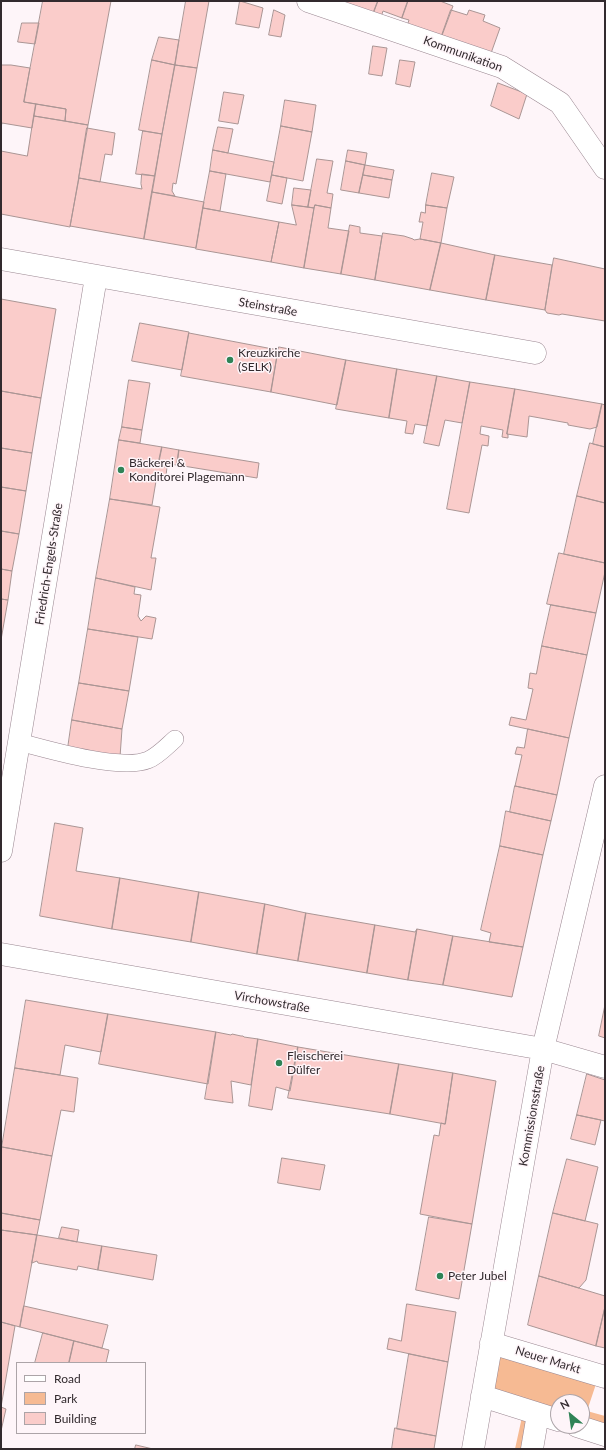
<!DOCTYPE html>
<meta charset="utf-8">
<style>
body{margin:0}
#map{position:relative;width:606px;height:1450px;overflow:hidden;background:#fef5f9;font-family:Lato,sans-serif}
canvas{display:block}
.frame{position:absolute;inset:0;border:2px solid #322a2e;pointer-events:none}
.legend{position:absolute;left:16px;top:1362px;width:130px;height:72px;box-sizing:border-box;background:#fef5f9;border:1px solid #aca4a8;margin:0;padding:5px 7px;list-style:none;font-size:12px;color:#322a2e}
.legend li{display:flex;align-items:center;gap:8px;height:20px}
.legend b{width:20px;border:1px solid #aca4a8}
.north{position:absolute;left:550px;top:1394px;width:40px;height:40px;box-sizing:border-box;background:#fef5f9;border:1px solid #aca4a8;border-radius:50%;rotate:331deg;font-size:11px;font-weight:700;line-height:16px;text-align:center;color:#322a2e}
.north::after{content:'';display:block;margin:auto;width:14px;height:18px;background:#2f8356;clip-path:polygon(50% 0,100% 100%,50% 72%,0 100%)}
</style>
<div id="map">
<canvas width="606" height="1450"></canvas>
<div class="frame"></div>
<ul class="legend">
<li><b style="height:5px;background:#fff"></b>Road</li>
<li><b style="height:11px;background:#f6ba93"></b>Park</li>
<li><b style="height:11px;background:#faccca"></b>Building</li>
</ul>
<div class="north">N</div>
</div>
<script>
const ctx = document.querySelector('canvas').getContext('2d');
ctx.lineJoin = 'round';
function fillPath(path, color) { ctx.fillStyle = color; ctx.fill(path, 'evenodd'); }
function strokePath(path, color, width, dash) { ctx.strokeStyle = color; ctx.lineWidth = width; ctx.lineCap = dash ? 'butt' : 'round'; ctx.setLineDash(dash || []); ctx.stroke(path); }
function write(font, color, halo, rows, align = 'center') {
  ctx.font = font + ' Lato,sans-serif'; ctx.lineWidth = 3; ctx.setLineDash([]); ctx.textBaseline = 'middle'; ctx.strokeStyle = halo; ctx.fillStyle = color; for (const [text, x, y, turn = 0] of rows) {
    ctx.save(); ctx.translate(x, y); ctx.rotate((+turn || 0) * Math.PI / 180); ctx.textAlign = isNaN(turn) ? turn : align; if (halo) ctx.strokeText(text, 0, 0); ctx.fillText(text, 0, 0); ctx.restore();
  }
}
fillPath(new Path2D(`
 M500 1353 597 1381 587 1411 605 1416V1435L582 1426V1402H558V1420L538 1414 532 1449H515L522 1417 489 1410Z`), '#f6ba93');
const building = new Path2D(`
 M43 1H111L88 125 65 121 66 109 24 102Z
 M186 1H209L197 68 175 65Z
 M240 1 263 8 259 28 236 24Z
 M338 1H378L373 14Z
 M378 1H408L402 18 383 11 381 17 373 14Z
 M408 1H440L453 6 441 38 407 26 409 20 402 18Z
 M274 10 285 15 281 37 269 35Z
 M451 10 467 15 469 10 485 15 483 21 500 28 490 56 441 38Z
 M22 23H39L35 44 18 42Z
 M159 37 179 40 175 65 152 60Z
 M373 46 387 48 382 76 369 74Z
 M152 60 175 65 162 134 139 130Z
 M400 60 415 62 410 87 396 84Z
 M1 65H11L30 68 24 102 36 104 32 128 2 123 1 127Z
 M175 65 197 68 176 184 173 183 172 191 175 196 152 192Z
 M498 83 527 94 519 119 491 106Z
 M224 92 244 95 238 124 219 121Z
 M285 100 316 105 312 132 281 126Z
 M36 104 66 109 65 121 34 116Z
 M34 116 88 125 70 227 1 214V151L27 156Z
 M281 126 312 132 303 181 272 175Z
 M218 127 233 129 228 153 213 150Z
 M87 128 115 133 112 155 105 154 100 182 79 178Z
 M143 131 162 134 155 176 136 174Z
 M213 150 274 162 270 182 210 171Z
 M348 150 367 153 365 165 346 161Z
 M317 159 333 161 327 193 333 194 331 208 315 205 314 208 308 207Z
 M346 161 365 165 359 193 341 190Z
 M365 165 394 170 392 180 363 175Z
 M210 171 226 174 220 211 203 208Z
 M432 173 454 177 447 208 426 205Z
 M142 174 155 176 144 239 70 226 79 178 142 189 141 184Z
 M272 175 287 178 282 204 267 201Z
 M363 175 392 180 389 198 359 193Z
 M294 188 311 190 308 207 292 205Z
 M152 192 204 202 196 248 144 239Z
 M292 205 314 208 304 268 271 262 279 222 296 225Z
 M315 205 331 208 328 228 349 231 341 274 304 268Z
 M426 205 447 208 441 243 420 239 423 222H419L421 212 425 213Z
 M203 208 279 222 271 262 196 249Z
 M350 225 360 227V233L382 236 375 280 341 274Z
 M383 233 404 236 413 239 414 240 420 239 441 243 430 290 375 280Z
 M441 243 495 255 486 300 430 290Z
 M495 255 552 265 545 310 486 300Z
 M554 258 605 269V321L562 314 559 315 547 313 545 310Z
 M1 299 56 309 41 398 1 391Z
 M140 323 189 332 182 370 132 361Z
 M189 333 278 350 271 392 181 376Z
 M279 347 346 360 337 405 271 392Z
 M346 360 397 369 389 418 336 409Z
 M397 369 437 376 427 426 415 424 413 434 405 433 407 421 389 418Z
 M437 376 470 382 462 423 445 420 439 446 424 443Z
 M129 380 150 383 142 430 122 427Z
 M470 382 515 389 507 434H508V438L502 437 503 430 481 426 480 434 489 436 488 446 482 445 469 513 447 509Z
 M515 389 602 404 597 427 590 429 568 425V423L529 416 527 437 507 434Z
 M1 391 41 398 32 453 1 448Z
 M602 404 605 405V447L593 444Z
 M122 427 142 430 140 443 119 440Z
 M119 440 162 447 158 466 167 467 166 476 157 475 152 505 110 499Z
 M590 443 605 447V503L577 496Z
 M162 447 179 450 177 465 165 464 159 461Z
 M1 448 32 453 26 491 1 487Z
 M179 450 259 463 257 478 177 465Z
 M1 487 26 491 19 534 1 531Z
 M577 496 605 503V563L564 554Z
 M110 499 160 507 151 558H156L151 590 96 578Z
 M1 531 19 534 12 571 1 569Z
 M559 553 605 563V572L596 613 547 604Z
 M1 569 12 571 8 600 1 599Z
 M96 578 135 587 134 594 141 595 138 616 141 621 146 616 156 618 152 639 88 629Z
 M1 599 8 600 1 640Z
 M551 605 596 613 587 655 542 646Z
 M88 629 138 637 129 691 79 683Z
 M542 646 587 655 569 738 509 725 511 717 526 720 533 689 528 688 530 673 536 674Z
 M79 683 129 691 122 729 72 720Z
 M72 720 122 729 120 757 68 748Z
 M528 729 569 738 557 795 515 786 522 755 515 754 517 747 524 748Z
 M515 786 557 795 551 821 510 812Z
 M506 811 551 821 543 855 500 846Z
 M55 823 83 828 76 871 120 878 112 929 40 916Z
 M500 846 543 855 523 947 489 942 491 933 481 930Z
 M120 878 199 892 191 942 112 929Z
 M199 892 265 904 257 954 191 942Z
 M265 904 306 913 298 961 257 954Z
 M306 913 375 925 367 973 298 961Z
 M375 925 415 932 417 929 408 980 367 973Z
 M417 929 453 936 443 985 408 980Z
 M453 936 523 947 512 997 443 985Z
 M26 1000 108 1014 101 1052 65 1045 60 1075 15 1068Z
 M605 1005V1038L599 1036Z
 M108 1014 216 1032 208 1084 99 1064Z
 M216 1032 231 1035 232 1034 241 1036H243L244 1037 258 1039 251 1085 231 1081 233 1103 205 1099Z
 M258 1039 298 1047 290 1091 276 1087 272 1110 249 1106Z
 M298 1047 399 1064 390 1114 288 1098Z
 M399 1064 453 1073 445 1124 390 1114Z
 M15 1068 78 1078 74 1112 61 1110 52 1156 2 1147Z
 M453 1073 496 1081 472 1224 420 1214 434 1135 439 1136 441 1123 445 1124Z
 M587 1074 605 1080V1121L577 1115Z
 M577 1115 601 1120 595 1145 571 1139Z
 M2 1147 52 1156 40 1220 1 1213Z
 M282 1158 325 1165 320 1190 278 1183Z
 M567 1159 598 1167 585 1221 553 1213Z
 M1 1213 40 1220 37 1235 1 1230Z
 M553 1213 598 1224 586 1280 579 1288 539 1276Z
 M429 1217 472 1224 459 1299 416 1290Z
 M62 1227 79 1230 77 1242 59 1238Z
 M1 1230 37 1235 20 1327 1 1322Z
 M37 1235 102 1246 98 1270 78 1266 77 1270 38 1263 37 1261 32 1263Z
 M102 1246 157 1255 153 1280 98 1270Z
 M539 1276 605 1296V1307L596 1346 528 1325Z
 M407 1304 456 1312 448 1362 387 1349 389 1338 401 1341Z
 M24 1306 108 1325 102 1348 20 1327Z
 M605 1307V1348L596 1346Z
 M1 1322 15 1326 1 1407Z
 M43 1333 74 1341 69 1363H35Z
 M74 1341 109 1350 106 1363H69Z
 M409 1354 448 1362 436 1436 397 1429Z
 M1 1407 6 1409 1 1431Z
 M395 1428 436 1436 434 1449H392Z
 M136 1445 153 1449H135Z`);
fillPath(building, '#faccca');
strokePath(building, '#aa9594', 1);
const lane = new Path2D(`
 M19 742C49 750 121 771 148 760 158 756 167 746 175 739`);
const street = new Path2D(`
 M308 1 502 67 560 103 605 168
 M1 851 96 277
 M1 954 543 1049 605 1067
 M491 1343 605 1377
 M482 1396 558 1420
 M577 1426 605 1435
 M473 1449 543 1049 605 786
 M532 1449 538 1414`);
const secondary = new Path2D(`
 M1 259 535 353`);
strokePath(lane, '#9a8791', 18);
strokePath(street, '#9a8791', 23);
strokePath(secondary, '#9a8791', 23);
strokePath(lane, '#fff', 17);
strokePath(street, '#fff', 22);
strokePath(secondary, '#fff', 22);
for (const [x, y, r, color] of [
 [230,360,4,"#2f8356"],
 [121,470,4,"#2f8356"],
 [279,1063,4,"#2f8356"],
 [440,1276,4,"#2f8356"]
]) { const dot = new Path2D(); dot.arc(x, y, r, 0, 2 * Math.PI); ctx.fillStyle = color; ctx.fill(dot); strokePath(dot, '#fef5f9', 1.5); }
write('12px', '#322a2e', '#fef5f9', [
 ["Kommunikation",463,54,20],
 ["Steinstraße",268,307,10],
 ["Friedrich-Engels-Straße",49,564,-81],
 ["Virchowstraße",272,1002,10],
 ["Kommissionsstraße",532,1116,-80],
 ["Neuer Markt",548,1360,17]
]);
write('12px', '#322a2e', '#fef5f9', [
 ["Kreuzkirche",238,353],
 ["(SELK)",238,367],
 ["Bäckerei &",129,463],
 ["Konditorei Plagemann",129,477],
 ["Fleischerei",287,1056],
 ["Dülfer",287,1070],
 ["Peter Jubel",448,1276]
], 'left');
</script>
